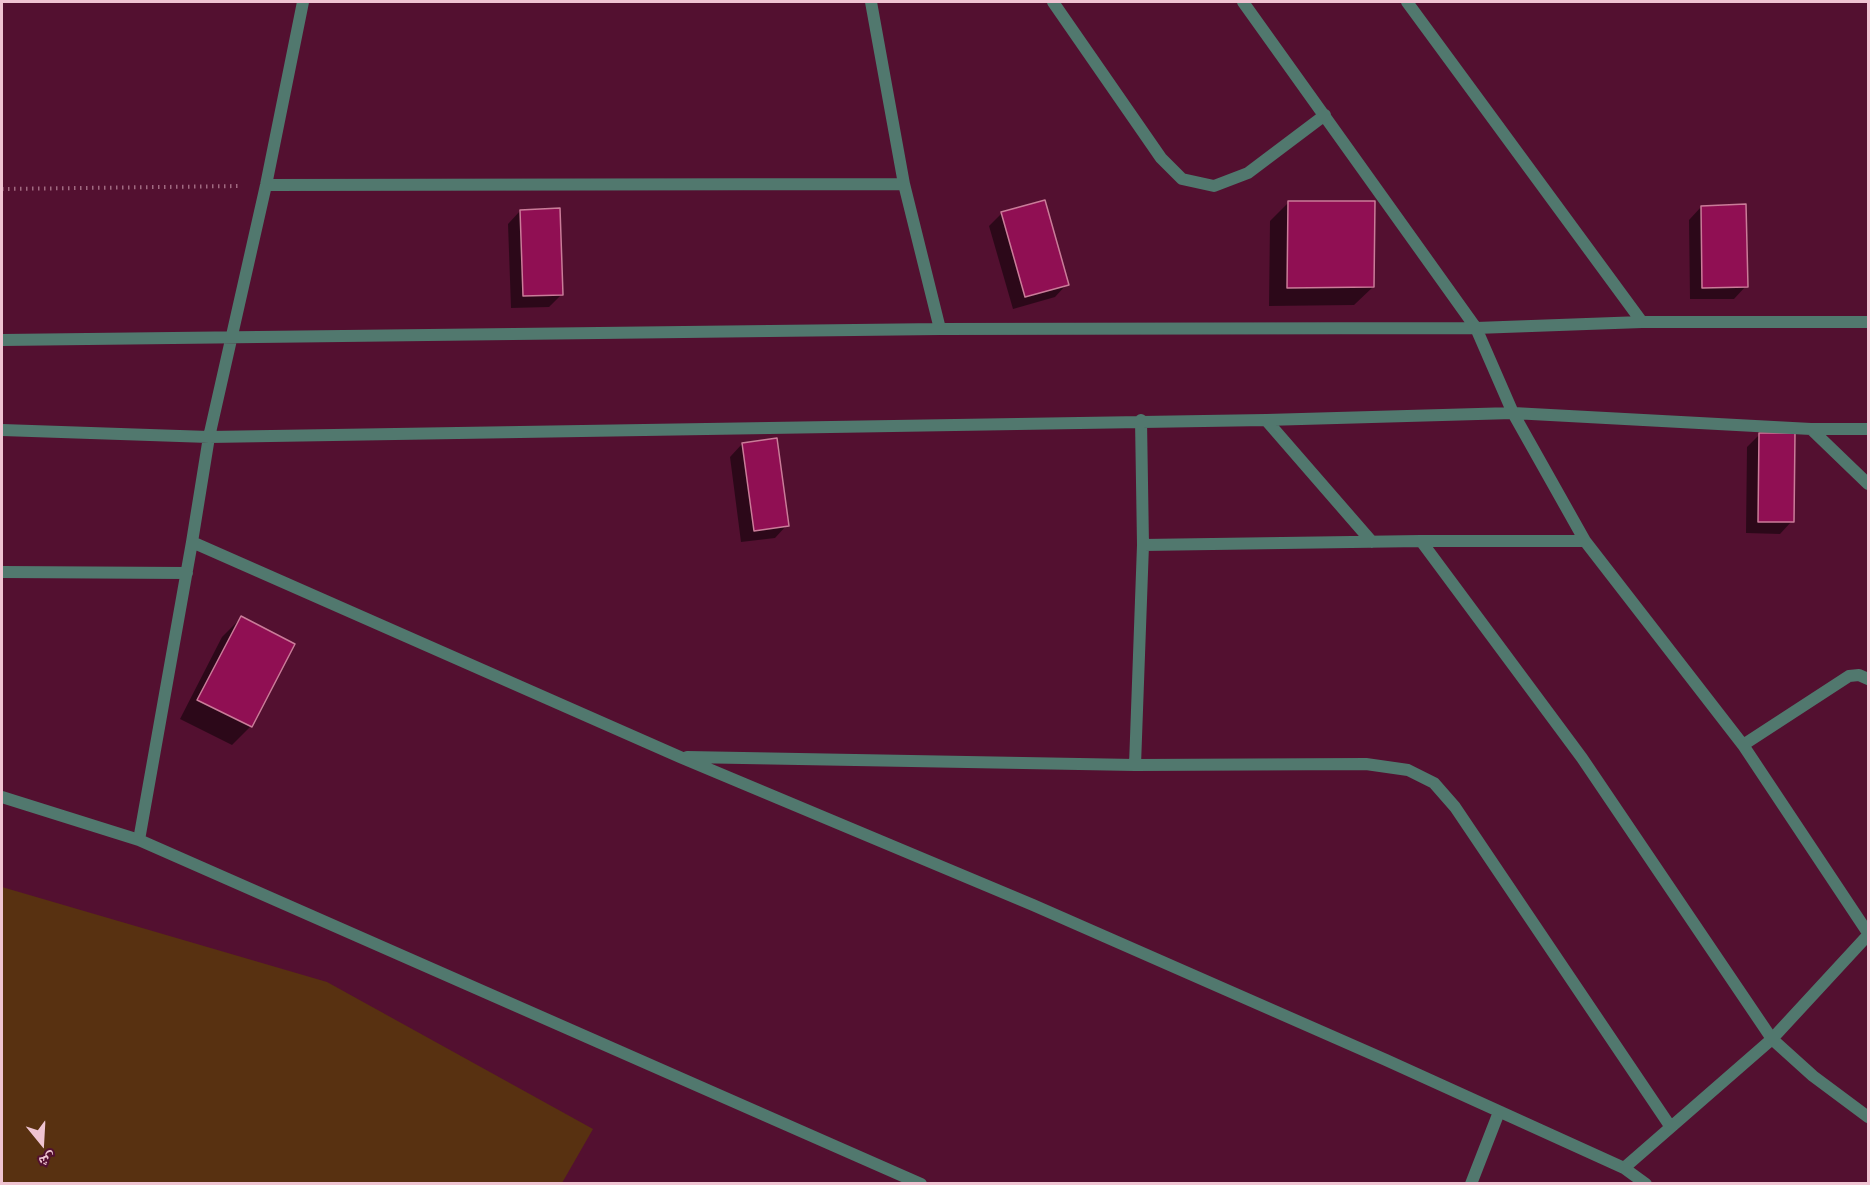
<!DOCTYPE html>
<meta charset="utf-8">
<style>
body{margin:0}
#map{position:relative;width:1870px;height:1185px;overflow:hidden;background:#531030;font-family:Raleway,"Noto Naskh Arabic",sans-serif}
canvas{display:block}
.frame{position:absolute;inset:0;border:3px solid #efc4d2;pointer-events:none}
.north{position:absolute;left:12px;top:1113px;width:60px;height:60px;-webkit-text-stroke:4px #531030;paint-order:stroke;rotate:162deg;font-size:16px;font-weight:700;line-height:24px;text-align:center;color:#efc4d2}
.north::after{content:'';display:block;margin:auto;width:21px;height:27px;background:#efc4d2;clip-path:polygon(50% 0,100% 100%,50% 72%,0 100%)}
</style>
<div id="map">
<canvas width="1870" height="1185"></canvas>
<div class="frame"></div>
<div class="north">ش</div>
</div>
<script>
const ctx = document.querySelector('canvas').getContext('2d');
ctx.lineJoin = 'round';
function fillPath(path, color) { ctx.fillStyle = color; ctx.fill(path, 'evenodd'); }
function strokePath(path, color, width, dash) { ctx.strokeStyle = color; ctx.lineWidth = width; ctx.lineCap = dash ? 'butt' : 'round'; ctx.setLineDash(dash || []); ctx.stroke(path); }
fillPath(new Path2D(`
 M2 887 327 982 593 1129 562 1183H2Z`), '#583111');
fillPath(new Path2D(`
 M1288 203 1373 287 1354 305 1269 306 1270 221Z
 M1701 207 1746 286 1734 299H1690L1689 220Z
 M520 211 562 294 549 307 511 308 508 224Z
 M1002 213 1067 284 1055 297 1013 309 989 226Z
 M1760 434 1792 521 1780 534 1746 533 1747 447Z
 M742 444 787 525 775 538 741 542 730 457Z
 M241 618 293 645 250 727 232 745 180 719 222 637Z`), '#0007');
const building = new Path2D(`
 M1045 200 1069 285 1025 297 1001 212Z
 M1288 201H1375L1374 287 1287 288Z
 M1746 204 1748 287 1702 288 1701 206Z
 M560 208 563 295 523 296 520 210Z
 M1759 433H1795L1794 522H1758Z
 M777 438 789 526 754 531 742 443Z
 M241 616 295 644 252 727 197 700Z`);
fillPath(building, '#900f53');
strokePath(building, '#ca7c99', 1.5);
strokePath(new Path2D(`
 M2 189 241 186`), '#a06980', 4, [1.5, 4.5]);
strokePath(new Path2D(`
 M1053 2 1161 158 1182 179 1214 186 1248 173 1325 115
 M1243 2 1476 328 1513 413 1585 541 1743 745 1868 933
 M1407 2 1642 322
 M904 184 940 329
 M266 185 904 184 871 2
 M2 340 940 329 1476 328 1642 322H1868
 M1266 420 1372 542
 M1811 429 1868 484
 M2 430 209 437 1266 420 1513 413 1811 429H1868
 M1421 541 1582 758 1772 1039 1813 1076 1868 1117
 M192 542 680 757 1033 905 1386 1060 1624 1168 1772 1039 1868 935
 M1143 545 1421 541H1585
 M2 572 187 573
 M1743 745 1849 676 1859 675 1868 679
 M687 757 1135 765 1366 764 1408 770 1434 783 1455 807 1670 1126
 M1135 765 1143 545 1141 420
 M2 797 139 840 921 1184
 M139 840 192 542 209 437 266 185 303 2
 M1624 1168 1646 1184
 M1471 1184 1499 1112`), '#51786e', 12);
</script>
